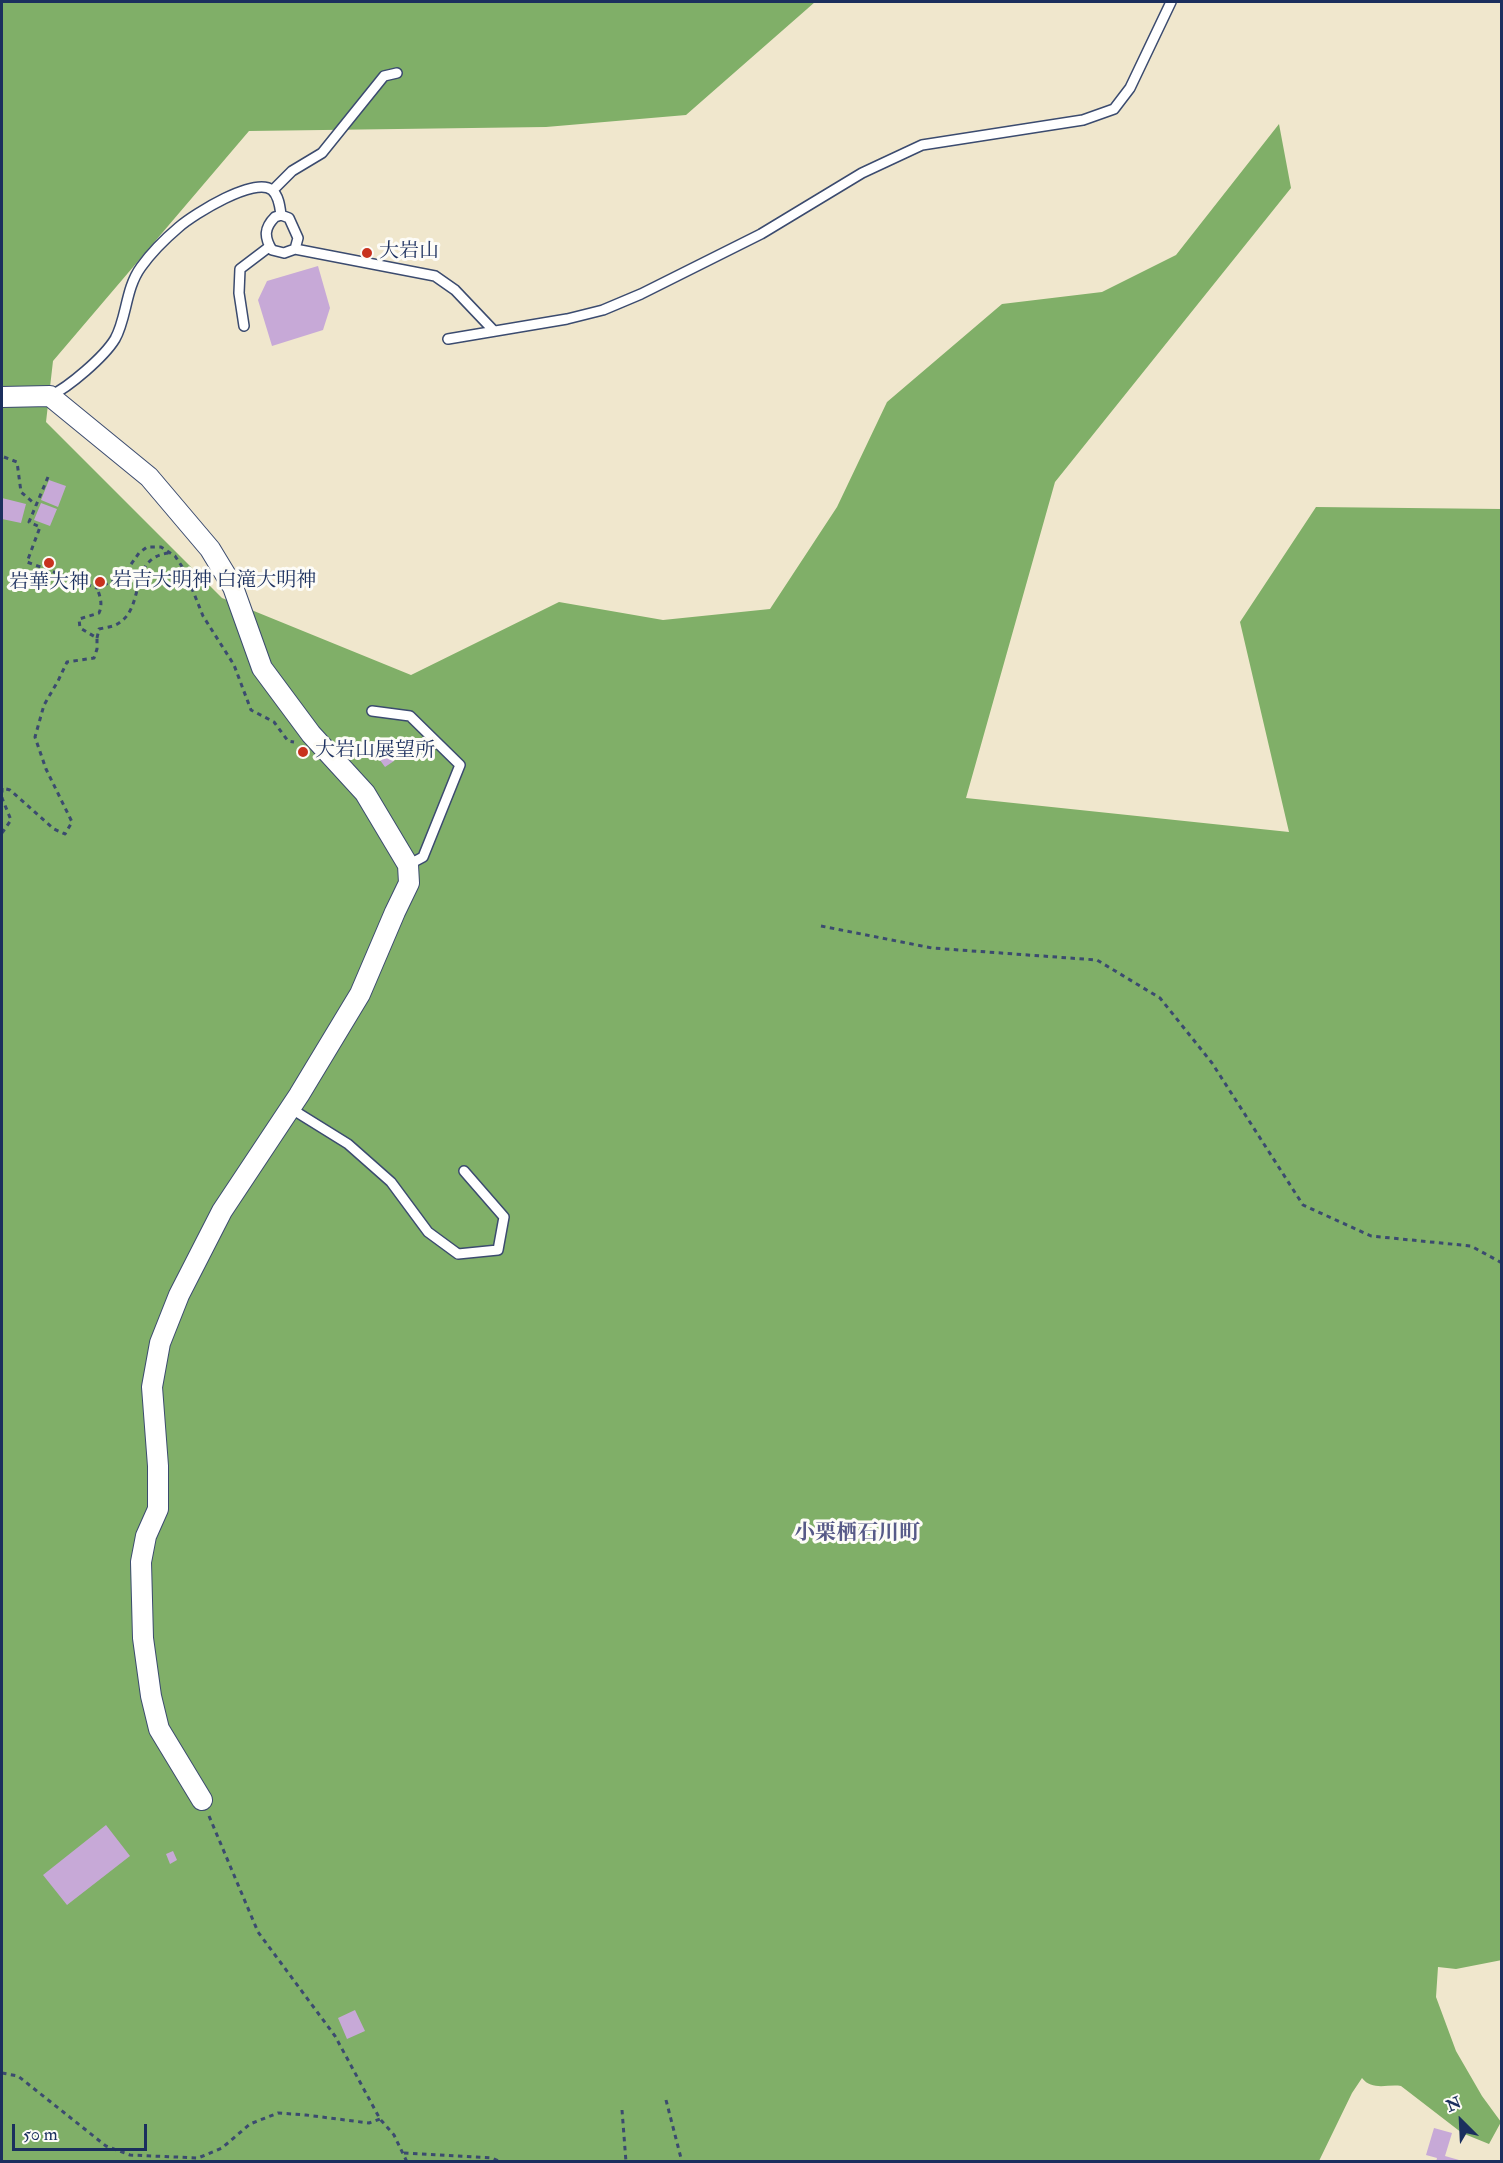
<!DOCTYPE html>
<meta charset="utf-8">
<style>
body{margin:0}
#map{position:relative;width:1503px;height:2163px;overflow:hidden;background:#f0e7cd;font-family:"IM FELL Double Pica",serif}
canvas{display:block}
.frame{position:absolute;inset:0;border:3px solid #1b2f5e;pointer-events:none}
.north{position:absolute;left:1431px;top:2091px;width:60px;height:60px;-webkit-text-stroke:4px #fdfcf7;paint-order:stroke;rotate:336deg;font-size:16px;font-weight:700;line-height:24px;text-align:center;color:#1b2f5e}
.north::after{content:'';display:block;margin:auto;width:21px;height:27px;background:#1b2f5e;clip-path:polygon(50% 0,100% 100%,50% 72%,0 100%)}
.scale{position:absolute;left:12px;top:2124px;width:135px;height:27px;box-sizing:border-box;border:3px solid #1b2f5e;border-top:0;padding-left:8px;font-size:18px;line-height:21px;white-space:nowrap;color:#1b2f5e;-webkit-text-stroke:4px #fdfcf7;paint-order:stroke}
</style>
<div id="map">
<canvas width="1503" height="2163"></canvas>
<div class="frame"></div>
<div class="north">N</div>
<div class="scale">50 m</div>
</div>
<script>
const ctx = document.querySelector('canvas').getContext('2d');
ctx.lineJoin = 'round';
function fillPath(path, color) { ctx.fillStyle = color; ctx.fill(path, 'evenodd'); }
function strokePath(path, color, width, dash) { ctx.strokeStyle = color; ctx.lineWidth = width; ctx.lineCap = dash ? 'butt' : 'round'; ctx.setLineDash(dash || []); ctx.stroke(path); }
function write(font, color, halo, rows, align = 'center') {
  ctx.font = font + ' "IM FELL Double Pica","Noto Serif JP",serif'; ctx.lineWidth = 6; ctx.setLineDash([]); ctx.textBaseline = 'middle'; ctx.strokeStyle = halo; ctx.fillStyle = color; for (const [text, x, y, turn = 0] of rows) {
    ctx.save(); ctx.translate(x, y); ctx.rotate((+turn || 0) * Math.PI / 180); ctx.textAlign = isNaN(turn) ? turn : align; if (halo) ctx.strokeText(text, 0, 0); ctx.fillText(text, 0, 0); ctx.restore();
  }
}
fillPath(new Path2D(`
 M2 2H815L686 115 546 127 249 131 53 361 46 422 222 598 411 675 559 602 663 620 770 609 837 507 887 402 1002 304 1102 292 1176 255 1279 124 1291 188 1055 482 966 798 1289 832 1240 622 1316 507 1501 509 1502 1960 1456 1969 1438 1967 1436 1997 1456 2051 1482 2096 1501 2122 1489 2144 1462 2133 1401 2086C1387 2084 1372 2091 1362 2078L1352 2093 1319 2161 2 2162Z`), '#80af68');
fillPath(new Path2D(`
 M318 266 330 308 323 330 272 346 258 300 267 281Z
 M49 480 66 486 58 507 41 500Z
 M2 498 26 504 21 523 2 519Z
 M41 503 57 509 50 526 34 520Z
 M379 742 394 761 385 767 371 748Z
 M106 1825 130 1856 67 1905 43 1875Z
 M173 1851 177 1860 170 1864 166 1854Z
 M355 2010 365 2031 347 2039 338 2018Z
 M1434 2128 1452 2133 1445 2156 1459 2160 1458 2162H1436L1437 2158 1426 2155Z`), '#c7a9d7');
const lane = new Path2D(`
 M273 190 292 171 322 153 384 76 397 73
 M281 215 289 218 298 238 295 249 284 253 272 250C264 237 264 228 275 217Z
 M295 249 435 276 455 290 494 331
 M244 326 239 293 240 269 269 247
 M448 339 567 319 603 310 641 294 761 234 862 173 922 145 1083 120 1114 109 1130 88 1171 2
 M50 396C69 387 104 357 115 339 127 318 125 289 141 267 151 253 166 238 179 227 194 214 255 176 272 190 279 196 280 207 281 215
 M372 711 410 716 460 765 423 857 408 865
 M290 1108 348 1144 391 1182 428 1232 458 1254 498 1250 504 1217 464 1171`);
const street = new Path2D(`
 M2 397 50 396 149 477 210 549 233 587 262 668 311 734 365 793 408 865 409 883 395 912 360 994 299 1095 222 1211 179 1295 160 1343 152 1387 158 1466V1509L146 1536 141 1562 143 1638 151 1696 159 1729 202 1800`);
strokePath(lane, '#3b4b6f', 12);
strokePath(street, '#3b4b6f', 22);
strokePath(new Path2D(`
 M4 457 17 462 21 492 36 505
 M48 477 29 522 40 527 27 562 97 588 122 577 139 553 147 547H161L175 556 185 571 203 616 234 665 251 710 274 722 288 741 294 742
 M97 638 99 629C104 628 109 627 113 626 149 612 125 558 169 553
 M2 833 11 820 2 798V788L10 790 54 829 65 834 72 822 46 769 35 737 44 705 58 681 67 662 94 658 97 649V638L80 628 79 619 99 613C103 604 100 596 97 588
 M821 926 932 948 1097 960 1160 998 1212 1063 1303 1205 1371 1236 1471 1246 1502 1263
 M209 1816 258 1932 335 2036 380 2119 394 2135 407 2162
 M2 2073 18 2076 106 2146 130 2155 198 2158 222 2148 250 2124 278 2113 306 2115 369 2123 380 2119
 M666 2100 682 2162
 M622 2110 626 2162
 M404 2153 492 2158 501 2162`), '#3b4b6f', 3, [4.5, 4.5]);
strokePath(lane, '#fff', 9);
strokePath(street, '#fff', 20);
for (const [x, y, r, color] of [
 [367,253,6,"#c8321e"],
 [49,563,6,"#c8321e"],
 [100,582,6,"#c8321e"],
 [303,752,6,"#c8321e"]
]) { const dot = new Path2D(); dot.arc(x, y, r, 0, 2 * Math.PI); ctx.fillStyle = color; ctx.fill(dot); strokePath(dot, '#fdfcf7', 2); }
write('20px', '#1b2f5e', '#fdfcf7', [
 ["大岩山",379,253],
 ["岩吉大明神 白滝大明神",112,582],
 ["岩華大神",49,584,"center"],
 ["大岩山展望所",315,752]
], 'left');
write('bold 21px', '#575a88', '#fdfcf7', [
 ["小栗栖石川町",857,1534]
]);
</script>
